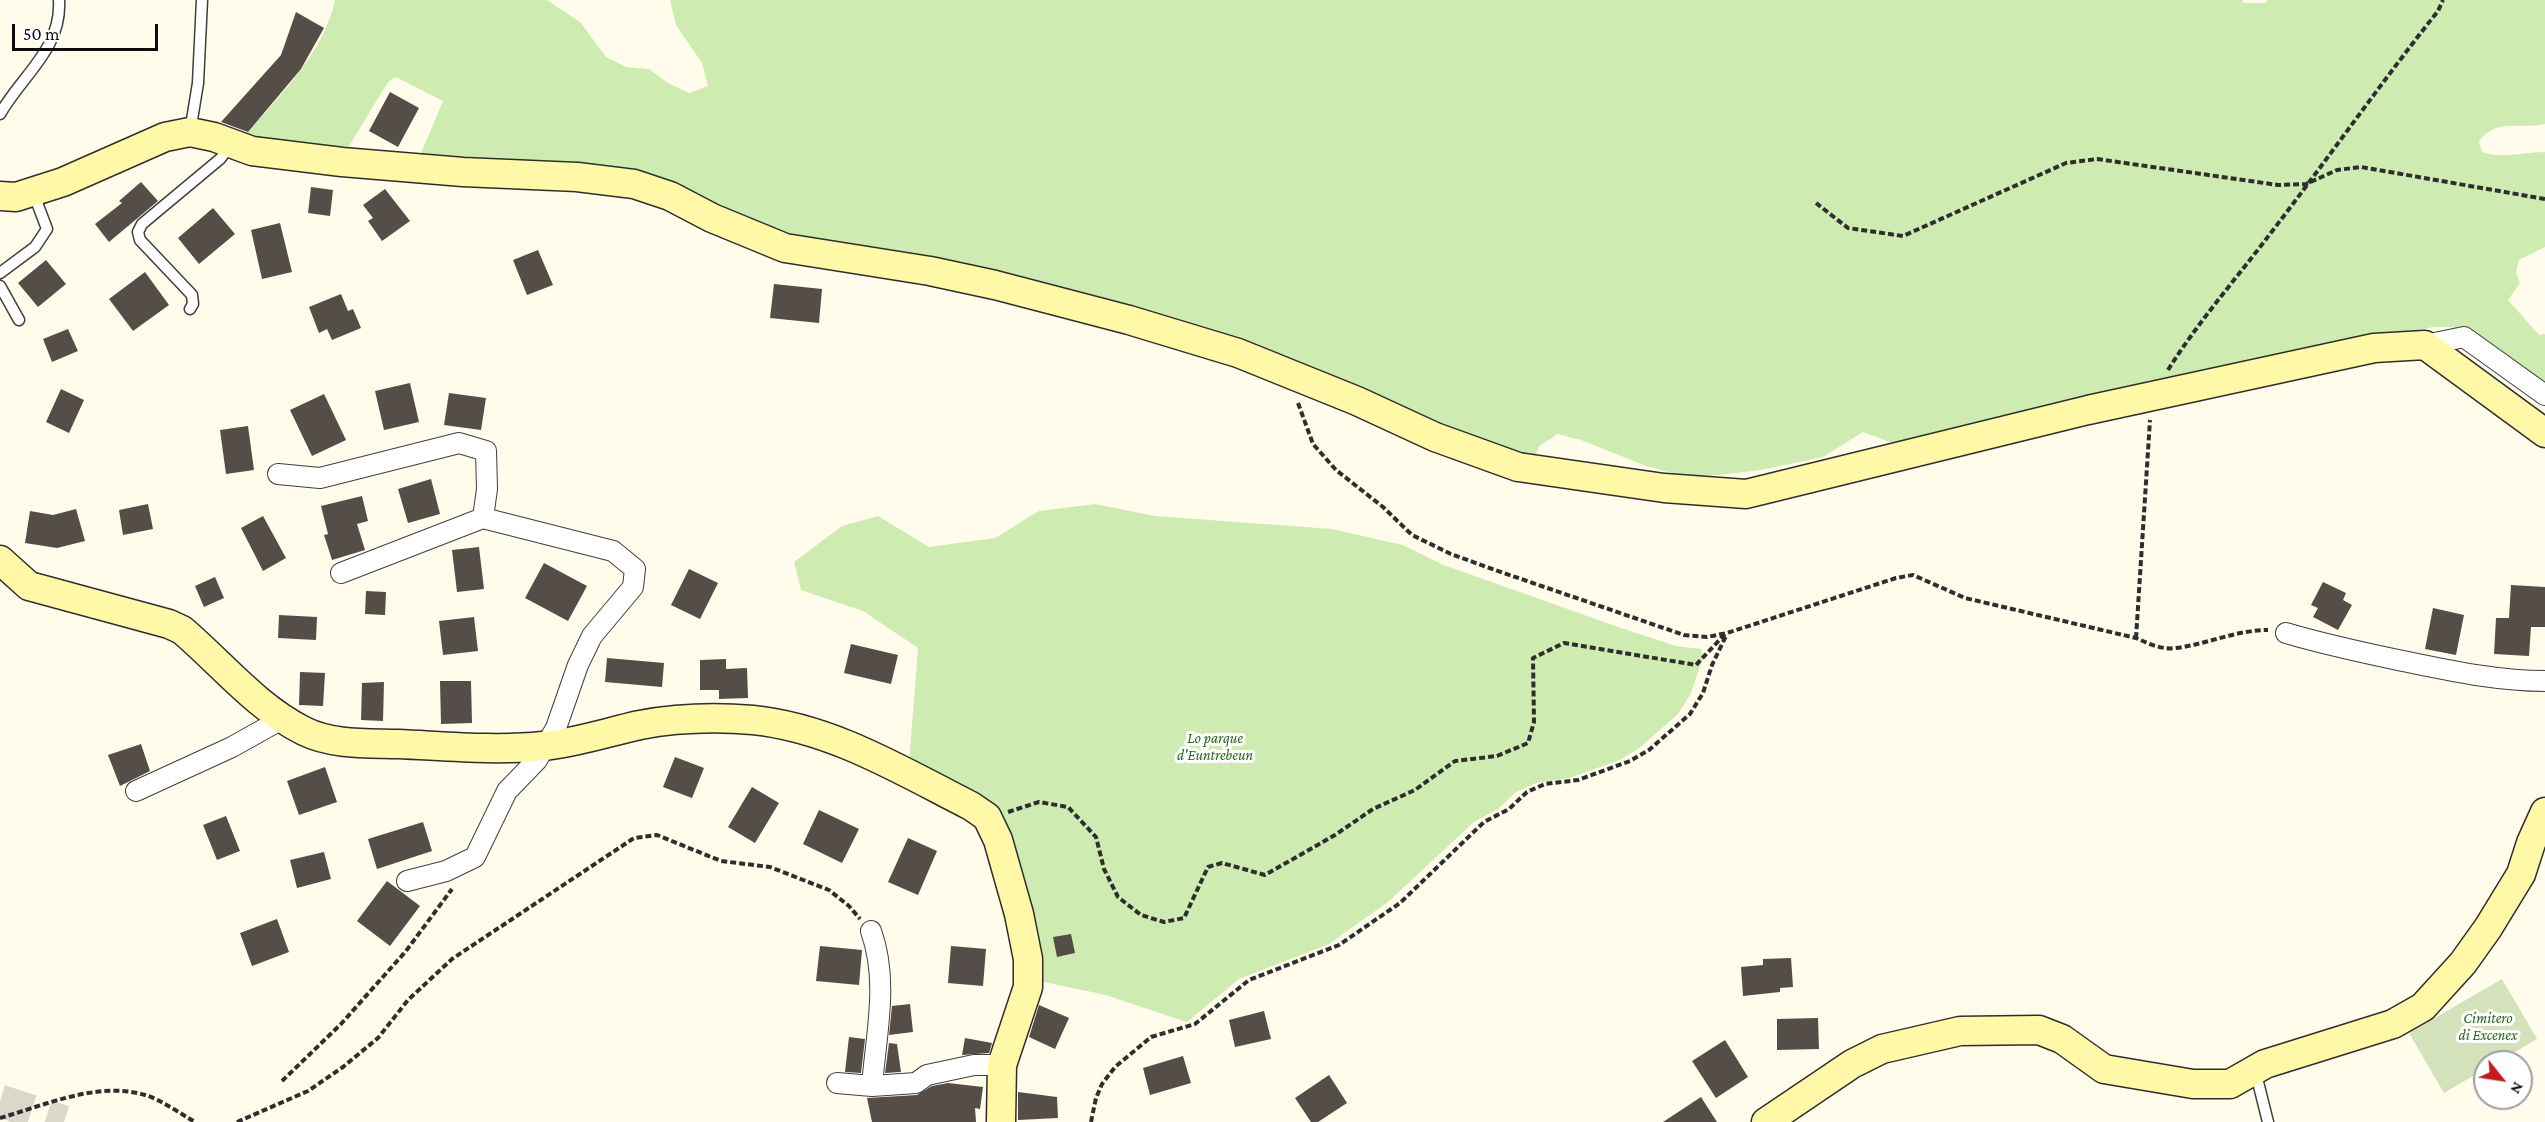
<!DOCTYPE html>
<style>
body{margin:0}
#map{position:relative;width:2545px;height:1122px;overflow:hidden;background:#fffceb;font-family:"Crimson Pro",serif}
canvas{display:block}
.north{position:absolute;left:2473px;top:1050px;width:60px;height:60px;box-sizing:border-box;background:#fff;border:2px solid #9e9e9e;border-radius:50%;rotate:120deg;font-size:16px;font-weight:700;line-height:24px;text-align:center;color:#0c0c0c}
.north::after{content:'';display:block;margin:auto;width:21px;height:27px;background:#c51a1d;clip-path:polygon(50% 0,100% 100%,50% 72%,0 100%)}
.scale{position:absolute;left:12px;top:24px;width:146px;height:27px;box-sizing:border-box;border:3px solid #0c0c0c;border-top:0;padding-left:8px;font-size:18px;line-height:21px;white-space:nowrap;color:#0c0c0c;-webkit-text-stroke:4px #fff;paint-order:stroke}
</style>
<div id="map">
<canvas width="2545" height="1122"></canvas>
<div class="north">N</div>
<div class="scale">50 m</div>
</div>
<script>
const ctx = document.querySelector('canvas').getContext('2d');
ctx.lineJoin = 'round';
function fillPath(path, color) { ctx.fillStyle = color; ctx.fill(path, 'evenodd'); }
function strokePath(path, color, width, dash) { ctx.strokeStyle = color; ctx.lineWidth = width; ctx.lineCap = dash ? 'butt' : 'round'; ctx.setLineDash(dash || []); ctx.stroke(path); }
function write(font, color, halo, rows, align = 'center') {
  ctx.font = font + ' "Crimson Pro",serif'; ctx.lineWidth = 6; ctx.setLineDash([]); ctx.textBaseline = 'middle'; ctx.strokeStyle = halo; ctx.fillStyle = color; for (const [text, x, y, turn = 0] of rows) {
    ctx.save(); ctx.translate(x, y); ctx.rotate((+turn || 0) * Math.PI / 180); ctx.textAlign = isNaN(turn) ? turn : align; if (halo) ctx.strokeText(text, 0, 0); ctx.fillText(text, 0, 0); ctx.restore();
  }
}
fillPath(new Path2D(`
 M335 0H547L580 22 606 57 626 67 649 69 668 83 689 93 708 86 702 63 676 25 670 0H2242L2243 3H2265L2268 0H2545V124C2519 130 2497 117 2479 141L2482 152C2503 159 2523 152 2545 152V247L2519 260 2516 272 2520 283 2508 300 2539 335 2545 334V389L2538 391 2453 327H2433L1898 445 1863 432 1823 457 1761 470 1691 478 1646 466 1581 440 1558 434 1539 446 1534 460 1466 439 1356 390 773 236 709 204 418 160 443 101 396 77 388 82 346 151 241 140C276 99 324 54 335 0Z
 M1095 504 1155 516 1332 529 1403 545 1441 564 1621 628 1676 646 1701 649 1703 658 1690 695 1678 714 1638 749 1620 760 1569 778 1536 783 1516 792 1498 809 1474 822 1388 902 1329 944 1239 979 1187 1022 1106 995 1039 981 1010 850 996 806 909 764 918 648 863 611 801 590 794 562 842 526 878 516 929 547 995 538 1039 511Z`), '#ceecb2');
fillPath(new Path2D(`
 M2502 979 2537 1039 2498 1062H2485V1069L2444 1093 2409 1033Z`), '#d4e2bb');
fillPath(new Path2D(`
 M296 12 324 28 301 69 248 132 221 122 281 55Z
 M390 92 419 108 398 147 369 131Z
 M141 182 158 201 109 242 95 224 122 203 119 201Z
 M311 187 333 190 330 216 308 213Z
 M385 189 410 221 382 241 368 221 373 218 363 205Z
 M213 208 235 234 199 264 178 238Z
 M280 223 292 272 262 279 251 230Z
 M538 250 553 285 527 295 513 260Z
 M46 260 66 284 38 307 18 283Z
 M145 272 169 305 133 331 109 299Z
 M774 284 822 289 819 323 770 318Z
 M341 294 348 311 353 309 361 328 332 340 327 329 319 333 309 307Z
 M68 329 78 351 52 362 43 339Z
 M410 383 419 422 384 430 375 391Z
 M61 389 84 400 69 433 46 422Z
 M449 393 486 398 481 430 444 425Z
 M324 394 346 440 312 456 290 410Z
 M248 426 254 470 226 474 220 430Z
 M431 479 440 514 408 523 398 489Z
 M362 496 368 521 357 524 365 550 332 560 324 535 328 534 321 506Z
 M148 504 153 529 123 535 119 510Z
 M76 509 85 541 57 548 25 543 30 511 53 515Z
 M263 516 286 558 263 571 241 528Z
 M479 547 484 589 457 592 452 550Z
 M544 563 587 586 568 621 525 598Z
 M689 569 718 583 700 619 671 605Z
 M215 577 224 598 204 607 195 586Z
 M2323 582 2346 593 2343 600 2352 605 2338 630 2313 617 2318 608 2311 605Z
 M2511 585 2545 587V627H2531L2529 656 2494 654 2496 618H2509Z
 M366 591 386 592 385 615 365 614Z
 M2433 608 2464 615 2456 655 2425 649Z
 M279 615 317 617 316 640 278 638Z
 M474 617 478 651 443 655 439 621Z
 M851 644 898 655 891 684 844 673Z
 M607 658 664 663 662 687 605 682Z
 M726 659V669L747 668 748 698 719 699V690H700V660Z
 M300 672 325 673 323 706 299 705Z
 M440 681H471L472 723 441 724Z
 M384 682 383 721 361 720 362 683Z
 M141 744 150 771 120 786 108 755Z
 M675 757 704 768 692 798 663 787Z
 M325 767 337 802 299 815 287 781Z
 M752 787 779 803 755 843 728 827Z
 M819 810 859 829 842 863 803 844Z
 M226 816 240 851 217 860 203 825Z
 M423 822 432 851 377 869 368 839Z
 M908 838 937 851 918 895 888 882Z
 M324 852 331 879 297 888 290 860Z
 M387 881 420 906 390 946 357 921Z
 M277 919 289 952 252 966 240 933Z
 M1071 934 1075 953 1057 957 1053 937Z
 M820 946 862 950 859 985 816 981Z
 M951 946 986 949 983 986 948 983Z
 M1791 958 1793 987 1780 988V992L1743 996 1741 967 1763 965V959Z
 M910 1004 913 1032 889 1035 892 1006Z
 M1039 1005 1069 1018 1055 1049 1029 1037Z
 M1264 1011 1271 1039 1235 1047 1229 1020Z
 M1818 1018 1819 1049 1777 1050V1019Z
 M849 1037 865 1039 861 1073 845 1072Z
 M965 1038 992 1043 989 1053 962 1055Z
 M1725 1040 1748 1077 1716 1098 1692 1061Z
 M889 1043 897 1044 901 1072 885 1073Z
 M1183 1056 1191 1083 1150 1095 1143 1068Z
 M1329 1075 1347 1103 1318 1122H1311L1295 1098Z
 M948 1083 983 1087 980 1109 975 1108 976 1122H872L867 1098 917 1095 932 1086Z
 M1018 1092 1057 1097 1058 1118 1018 1120Z
 M1701 1097 1717 1122H1663Z`), '#554d47');
strokePath(new Path2D(`
 M0 1101 64 1122`), '#dbd8ca', 33, [33, 16]);
const lane = new Path2D(`
 M0 114C22 75 62 49 59 0
 M190 132 198 83 202 0
 M0 273 35 247 47 229 33 192
 M0 286 19 320
 M190 309 193 304 192 295 140 240 138 232 142 224 220 159 232 144
 M2255 1070 2268 1122`);
const street = new Path2D(`
 M2425 345 2464 337 2545 395
 M278 474 320 478 459 443 486 451 487 489 483 518 613 551 635 569 633 587 592 636 578 665 556 728 537 760 507 791 475 857 446 871 407 881
 M341 573 483 518
 M2286 633C2323 644 2360 652 2398 660 2448 670 2495 681 2545 681
 M136 791 232 747 282 719
 M871 931C889 981 876 1034 872 1086
 M837 1083 872 1086 916 1083 927 1075 974 1065H1002`);
const secondary = new Path2D(`
 M0 196 16 197 63 182 165 137 190 132 214 137 252 151 342 162 463 172 577 177 634 184 670 196 712 218 785 248 930 271 995 285 1129 320 1238 353 1357 401 1435 437 1518 467 1664 488 1746 494 2088 410 2374 348 2425 345 2545 433
 M0 560 29 586 169 624 182 630C222 664 256 707 304 731 332 745 367 743 398 744 445 746 495 751 543 746 575 743 608 732 640 725 677 718 716 717 753 720 832 728 902 771 971 806L987 817 998 840 1019 914 1028 959V987L1002 1065 1001 1122
 M1766 1122 1852 1064 1882 1049 1960 1031 2039 1030 2062 1039 2104 1069 2193 1084H2230L2265 1064 2393 1024 2423 1007 2463 963 2488 928 2521 874 2531 843 2545 812`);
strokePath(lane, '#3f3f3f', 13);
strokePath(street, '#3f3f3f', 22);
strokePath(secondary, '#2e2e2e', 31);
strokePath(new Path2D(`
 M1816 203 1848 228 1903 236 2066 163 2097 159 2278 185 2306 184 2337 170 2361 167 2545 199
 M2168 370C2198 322 2236 279 2270 234 2327 160 2380 84 2438 11L2443 0
 M1298 403 1313 444 1336 470 1383 507 1412 535 1451 554 1495 570 1684 635 1707 637 1727 633 1896 578 1913 575 1965 598 2136 638C2149 644 2162 650 2176 648 2208 644 2236 630 2268 630
 M2136 638 2150 420
 M1008 812 1039 802 1068 807 1096 837 1104 869 1118 897 1141 915 1164 922 1184 918 1208 867 1222 863 1265 875 1335 835 1373 809 1415 790 1455 761 1497 756 1528 743 1534 722 1533 658 1564 643 1696 665 1726 633
 M282 1081 341 1024 406 951 452 889
 M0 1118C46 1105 97 1081 145 1095 162 1100 179 1113 195 1122
 M237 1122 308 1091 343 1067 378 1038 408 1000 452 959 634 838 657 835 721 861 770 867 829 890 849 906 860 919
 M1091 1122 1096 1098 1102 1084 1115 1067 1151 1037 1195 1024 1249 980 1339 945 1400 903 1484 822 1509 809 1527 792 1545 784 1578 780 1630 761 1649 750 1690 714 1703 693 1712 665 1726 636`), '#2e2e2e', 4, [6, 3]);
strokePath(lane, '#fff', 10);
strokePath(street, '#fff', 20);
strokePath(secondary, '#fff8a6', 28);
write('italic 15px', '#266818', '#fff', [
 ["Lo parque",1215,738],
 ["d'Euntrebeun",1215,755],
 ["Cimitero",2488,1018],
 ["di Excenex",2488,1035]
]);
</script>
